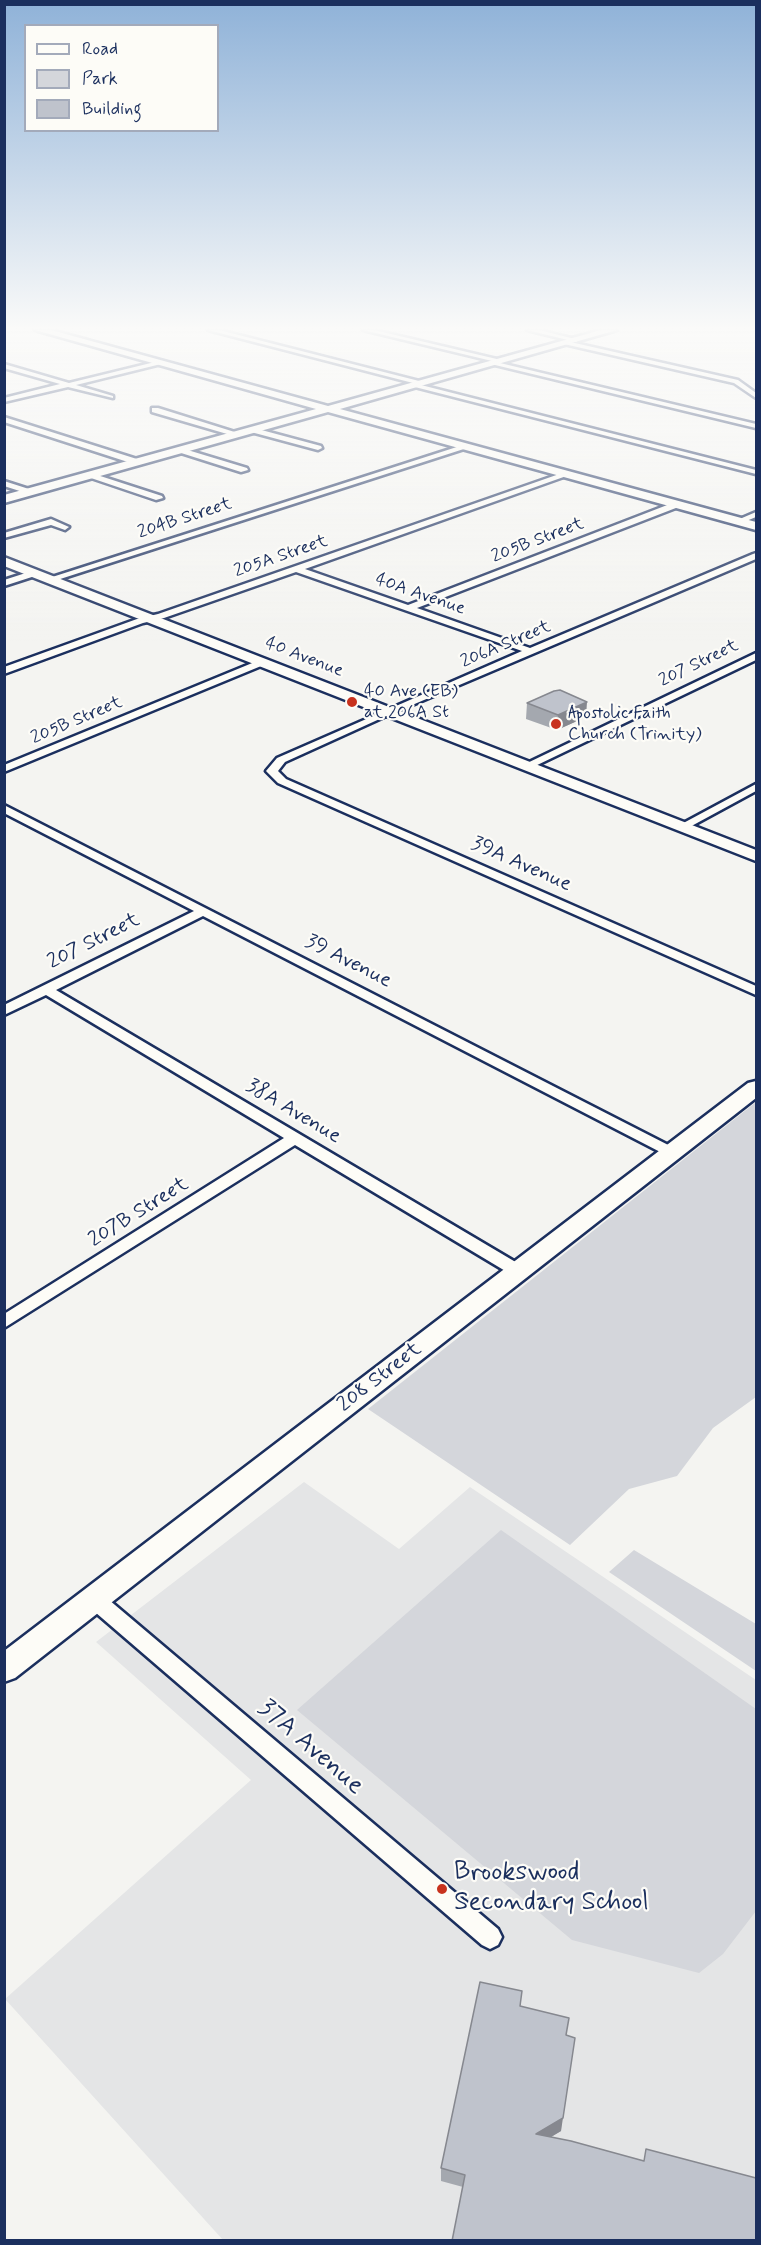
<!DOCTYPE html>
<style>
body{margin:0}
#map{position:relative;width:761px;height:2245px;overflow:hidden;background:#f4f4f1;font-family:Mynerve,sans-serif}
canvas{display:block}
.frame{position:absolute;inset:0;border:6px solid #1b2f5e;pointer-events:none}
.legend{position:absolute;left:24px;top:24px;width:195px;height:108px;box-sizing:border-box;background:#fdfcf7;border:2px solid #a3aaba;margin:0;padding:8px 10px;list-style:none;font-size:18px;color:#1b2f5e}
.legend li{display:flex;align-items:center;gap:12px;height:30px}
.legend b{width:30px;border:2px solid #a3aaba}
</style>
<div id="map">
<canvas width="761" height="2245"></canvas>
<div class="frame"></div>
<ul class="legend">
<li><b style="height:8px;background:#fdfcf7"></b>Road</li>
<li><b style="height:16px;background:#d4d6db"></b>Park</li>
<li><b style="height:16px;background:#bfc3cc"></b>Building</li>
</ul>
</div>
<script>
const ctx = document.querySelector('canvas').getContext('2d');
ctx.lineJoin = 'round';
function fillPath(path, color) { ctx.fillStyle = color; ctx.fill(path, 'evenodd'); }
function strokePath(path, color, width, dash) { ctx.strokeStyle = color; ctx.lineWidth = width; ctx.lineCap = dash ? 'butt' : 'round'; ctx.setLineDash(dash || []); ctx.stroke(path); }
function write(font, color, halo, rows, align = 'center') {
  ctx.font = font + ' Mynerve,sans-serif'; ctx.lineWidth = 4.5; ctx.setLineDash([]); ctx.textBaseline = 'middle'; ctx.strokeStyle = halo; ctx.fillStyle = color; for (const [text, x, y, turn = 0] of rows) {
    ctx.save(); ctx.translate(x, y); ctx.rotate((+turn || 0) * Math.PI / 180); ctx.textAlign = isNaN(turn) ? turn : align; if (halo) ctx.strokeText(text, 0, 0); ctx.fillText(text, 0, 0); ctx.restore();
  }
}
fillPath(new Path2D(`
 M304 1482 399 1549 470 1487 756 1680V2240H223L5 1999 251 1780 96 1642Z`), '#e4e5e6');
fillPath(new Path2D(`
 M756 1102V1397L713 1428 677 1476 629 1489 570 1545 368 1409Z
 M501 1530 756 1709V1911L723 1954 699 1973 572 1940 297 1710Z
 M634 1550 756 1624V1671L609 1572Z`), '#d4d6db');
const street = new Path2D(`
 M208 330H219L423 382 421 385 756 470V474L411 386 413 383Z
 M363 330H374L501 360 500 363 756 424V428L491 364 492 361Z
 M527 330H539L579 340 576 342Z
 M566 341 738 380 756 393V398L734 383 564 344Z
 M159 361 161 364 76 385 113 396V398L68 387 4 402V398L60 384 4 368V364L69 383Z
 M152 408H158L241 434 234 436 152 412Z
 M4 417 140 460 141 462 134 464 4 422Z
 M254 428 321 446 322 448 318 450 251 432Z
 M463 445 470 447 54 581 46 579Z
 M181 448 247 468 248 470 241 472 178 452 177 450Z
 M565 472 572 474 305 569 408 605 675 502H681V506L417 608 530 648 753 554 756 553V559L384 717 285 762 278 771 286 779 756 986V995L278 783 266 771 277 758 522 651 296 572 164 618 143 623 4 674V667L137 619 158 614Z
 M91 473 162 496 163 498 156 500 88 477 87 475Z
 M4 481 32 490 33 492 29 494 4 486Z
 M756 512V517L739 524 735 521Z
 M51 519 69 527 65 530 51 525 4 538V533Z
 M35 570 38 571V575L4 586V580Z
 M756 653V660L531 768H523L521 766Z
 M262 659 267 662 266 664 4 772V765Z
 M756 784V791L686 829 682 831 676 827Z
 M4 805 678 1150 681 1153 678 1156H668L203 916 56 990 524 1267 526 1271 524 1275H512L295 1145 4 1328V1314L284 1138 46 995 4 1015V1005L194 911 4 813Z
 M95 1592 102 1594 498 1929 502 1937 498 1945 490 1949 482 1945 88 1606 85 1600 88 1594Z`);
const secondary = new Path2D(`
 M35 330H51L328 406 601 330H617L340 409 756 522V530L328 412 4 503V495L316 409Z
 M4 557 756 850V861L4 566Z
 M756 1081V1098L15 1678 4 1682V1651L748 1083Z`);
strokePath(street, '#1b2f5e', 5);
strokePath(secondary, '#1b2f5e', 5);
fillPath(street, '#fdfcf7');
fillPath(secondary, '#fdfcf7');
fillPath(new Path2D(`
 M527 703 586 717 557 730 526 719Z
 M521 2006 566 2035 561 2131 551 2137 643 2161 756 2178 463 2187 441 2181V2168Z`), '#a4a8af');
fillPath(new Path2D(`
 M587 702 586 717 557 730 558 715Z
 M573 2051 561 2131 534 2147 536 2134Z`), '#86888f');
const building = new Path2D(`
 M560 690 587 702 558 715 527 703 554 691Z
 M480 1982 522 1991 520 2006 569 2018 566 2035 575 2038 563 2118 536 2134 571 2141 644 2161 646 2149 756 2178V2241H452L465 2175 441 2168Z`);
fillPath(building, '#bfc3cc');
strokePath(building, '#86888f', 1.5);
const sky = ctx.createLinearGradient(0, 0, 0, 644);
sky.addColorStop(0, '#8fb2d8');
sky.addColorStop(0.51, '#fafaf9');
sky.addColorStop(1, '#fafaf900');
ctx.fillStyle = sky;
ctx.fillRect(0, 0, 761, 644);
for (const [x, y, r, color] of [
 [352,702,6,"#c8321e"],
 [556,724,6,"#c8321e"],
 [442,1889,6,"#c8321e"]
]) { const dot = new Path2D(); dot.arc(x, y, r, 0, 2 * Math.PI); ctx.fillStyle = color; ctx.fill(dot); strokePath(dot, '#fdfcf7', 2); }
write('18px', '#1b2f5e', '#fdfcf7', [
 ["204B Street",185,519,-18],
 ["205B Street",538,541,-21],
 ["205A Street",281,557,-19],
 ["40A Avenue",420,595,19],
 ["206A Street",506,645,-23],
 ["40 Avenue",304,658,21],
 ["207 Street",699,664,-26],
 ["205B Street",77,721,-23]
]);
write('18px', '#1b2f5e', '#fdfcf7', [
 ["40 Ave (EB)",364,692],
 ["at 206A St",364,713],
 ["Apostolic Faith",568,714],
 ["Church (Trinity)",568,735]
], 'left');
write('21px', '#1b2f5e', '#fdfcf7', [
 ["39A Avenue",521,865,24],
 ["207 Street",94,942,-27],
 ["39 Avenue",348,962,27],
 ["38A Avenue",293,1112,31],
 ["207B Street",139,1213,-32],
 ["208 Street",380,1378,-38]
]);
write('26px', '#1b2f5e', '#fdfcf7', [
 ["37A Avenue",310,1748,41]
]);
write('26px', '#1b2f5e', '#fdfcf7', [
 ["Brookswood",454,1874],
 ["Secondary School",454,1904]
], 'left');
</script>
